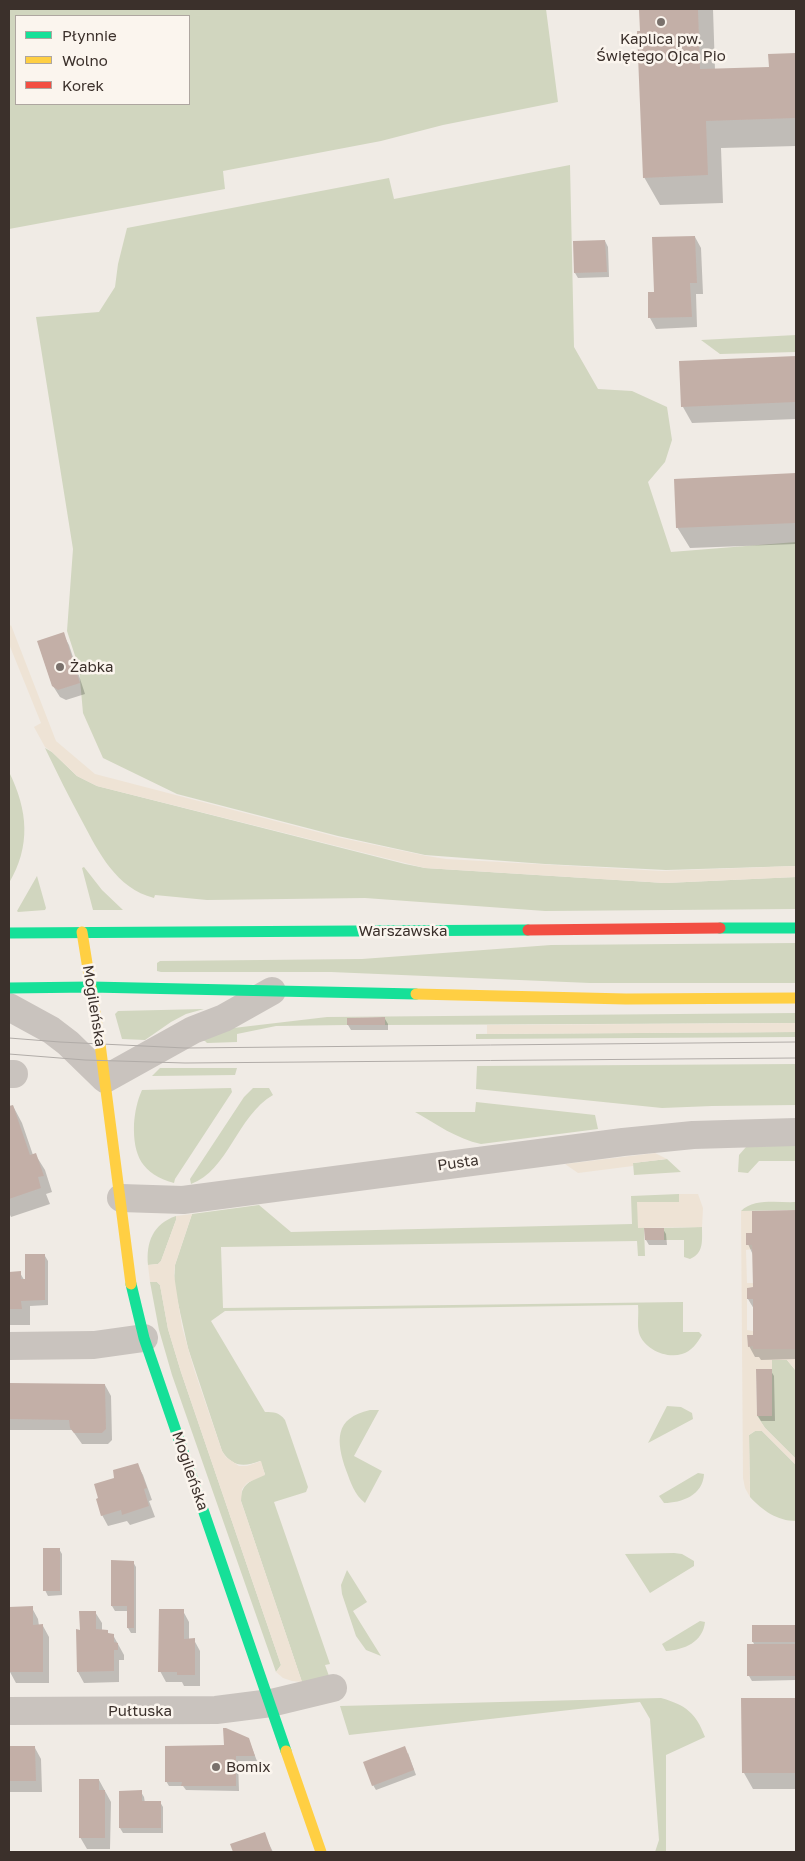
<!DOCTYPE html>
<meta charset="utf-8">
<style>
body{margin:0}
#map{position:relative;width:805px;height:1861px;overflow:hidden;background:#f0ebe5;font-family:"Golos Text",sans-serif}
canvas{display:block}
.frame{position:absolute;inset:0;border:10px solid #3b302b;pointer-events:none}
.legend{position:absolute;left:15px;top:15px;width:175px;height:90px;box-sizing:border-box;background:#fbf5ee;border:1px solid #aea6a0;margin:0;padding:6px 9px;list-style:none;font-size:15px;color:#3b302b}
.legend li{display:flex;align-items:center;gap:10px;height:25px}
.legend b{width:25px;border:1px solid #aea6a0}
</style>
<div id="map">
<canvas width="805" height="1861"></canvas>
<div class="frame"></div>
<ul class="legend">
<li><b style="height:6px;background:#16e098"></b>Płynnie</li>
<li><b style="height:6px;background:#ffcf43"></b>Wolno</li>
<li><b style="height:6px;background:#f24e42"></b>Korek</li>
</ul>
</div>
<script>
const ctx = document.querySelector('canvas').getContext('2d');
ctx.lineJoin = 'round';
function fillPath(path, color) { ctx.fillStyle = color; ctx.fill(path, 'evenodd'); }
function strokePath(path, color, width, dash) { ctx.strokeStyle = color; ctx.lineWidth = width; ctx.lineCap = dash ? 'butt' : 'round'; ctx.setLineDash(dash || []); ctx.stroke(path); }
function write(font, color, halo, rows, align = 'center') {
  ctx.font = font + ' "Golos Text",sans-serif'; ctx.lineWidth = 5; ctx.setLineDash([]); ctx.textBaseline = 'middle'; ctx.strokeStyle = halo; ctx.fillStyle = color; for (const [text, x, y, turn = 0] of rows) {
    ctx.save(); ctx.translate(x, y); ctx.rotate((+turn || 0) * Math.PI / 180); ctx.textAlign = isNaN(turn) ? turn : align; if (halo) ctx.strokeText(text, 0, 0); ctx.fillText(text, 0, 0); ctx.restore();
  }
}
fillPath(new Path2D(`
 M9 9H546L558 102 443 125 381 141 223 171 225 189 9 229ZM16 16H189V104H16Z
 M570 165 574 347 598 389 632 391 667 407 672 440 665 462 648 482 671 552 796 542V866L666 870 545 864 425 855 338 836 177 794 103 758 83 713 79 668 67 631 73 549 36 317 99 312 115 287 118 264 127 228 389 178 394 199Z
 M796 335V352L720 354 701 340Z
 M45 748 52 752 77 776 97 786 405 864 425 868 665 883 796 877V909L545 911 365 898 207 900 155 895 154 898C116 888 99 853 82 821 69 797 57 773 45 748Z
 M9 772C28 810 31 846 9 883Z
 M84 867 102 890 123 910H93L82 868Z
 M37 876 46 908 45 910 18 912 17 911Z
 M796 943V983H590L331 972H161L157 971V963L160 961 362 959 551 945Z
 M204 1009 186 1014 171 1022 145 1040 122 1039 115 1014 118 1011Z
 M796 1013V1023L385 1025V1017L347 1018V1025L276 1026 237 1034V1042L207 1043 205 1041H197L225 1029 327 1017Z
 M796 1032V1037L476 1039V1034Z
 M796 1064V1105L712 1106 662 1108 476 1089 477 1066Z
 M160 1068H237L235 1075 152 1076Z
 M231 1088 232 1092 175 1179 174 1183C142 1174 133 1156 134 1124 135 1112 137 1101 142 1090Z
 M253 1088H269L273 1095C237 1116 228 1171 191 1184L190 1179 244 1097Z
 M476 1102 595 1115 598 1129 481 1144C457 1139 436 1124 415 1112H475Z
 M796 1145V1161H759L748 1173 738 1172 739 1155 746 1147Z
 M667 1159 681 1172 634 1175 633 1163Z
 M679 1194V1202L644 1228 645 1256H638L637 1241 221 1247 223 1308 683 1302V1332H699L702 1335C697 1343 692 1351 682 1354 666 1359 644 1349 639 1333 637 1325 639 1314 638 1305L225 1311 211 1321 265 1412C274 1412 279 1412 285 1420L308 1487 306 1492 274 1502 330 1664 325 1665 329 1676 302 1682 241 1501C240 1484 252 1480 265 1474L260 1461C244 1467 232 1467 222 1451L188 1348 174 1285 175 1265 192 1214 259 1205 291 1232 632 1224 631 1196Z
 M796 1202V1210L741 1211C754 1198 779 1203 796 1202Z
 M176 1216V1220L161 1261 158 1264 148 1265C146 1242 153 1224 176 1216Z
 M702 1227C702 1241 704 1253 690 1259L684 1257V1240H664V1228Z
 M150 1282H157L160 1285 168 1329 181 1372 281 1665 276 1672 172 1375 159 1330Z
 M771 1360H787L796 1371V1459L765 1428 757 1416H772Z
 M667 1406 681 1407 692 1413 693 1419 648 1443Z
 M370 1410H379L354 1456 382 1471 365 1503C354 1494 351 1483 346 1470 336 1441 334 1418 370 1410Z
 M755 1431H762L796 1465V1521C777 1521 762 1510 750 1497L749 1435Z
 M698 1473 704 1474C703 1495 682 1503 664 1503L659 1496Z
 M674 1553 682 1554 694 1561V1566L650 1593 625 1554Z
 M347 1570 367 1602 353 1611 381 1656 366 1650 356 1636 342 1594 341 1585Z
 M700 1621 705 1622C703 1642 684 1650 666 1651L662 1644Z
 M661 1698C686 1705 696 1713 705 1737L666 1755V1852H655L659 1840 650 1719 640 1702 349 1735 340 1706Z`), '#d1d6bf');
fillPath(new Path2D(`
 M11 625 56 741 95 774 337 837 427 856 446 859 662 871 796 866V877L665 883 425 868 97 786 77 776 52 752 45 747 34 727 41 723 9 644V627Z
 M796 1023V1032L487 1034V1025Z
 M655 1153 667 1159 633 1163V1166L578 1173 565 1164Z
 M679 1194H698L703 1208 702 1227 638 1228 637 1202H679Z
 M741 1211H752V1249L746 1250 747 1283H753V1287L747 1288V1330L753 1331V1335H747L748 1346H753V1349H796V1360H795L796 1362V1371L787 1360H772V1369L756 1370 757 1416 765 1428 796 1459V1465L762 1431H755L749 1435 750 1497 745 1488 743 1478Z
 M192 1214 175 1265 174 1275 182 1327 194 1369 222 1451 226 1457 239 1466H247L261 1461 265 1475 247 1483 242 1489 241 1501 302 1682 292 1681 283 1678 276 1672 281 1665 181 1372 168 1329 160 1285 157 1282H150L148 1265 158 1264 161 1261 176 1220V1216Z`), '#eee3d5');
fillPath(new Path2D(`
 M640 9H713L715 70 770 68 796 55V146L721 148 723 203 660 205 644 177Z
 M695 237 701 248 703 294H696L697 327 656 329 650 318 656 294Z
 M605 241 608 247 609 277 578 278 575 273Z
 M796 358V419L692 423 683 407 681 362Z
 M796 474V544L690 548 677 527 675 480Z
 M63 634 69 645 85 694 66 700 60 697 53 686Z
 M385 1019 388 1024V1030H351L348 1025Z
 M13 1106 22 1123 33 1155 35 1154 45 1170 52 1192 46 1194 50 1204 11 1217 9 1213V1108Z
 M796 1211V1359L761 1360 759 1357H755L749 1346 754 1336V1309L748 1299V1289H754L753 1255 748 1244 753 1234V1212Z
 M663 1229 666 1234 667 1245H649L646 1240Z
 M45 1256 48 1261V1305L30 1306V1325H9V1273H20L26 1283Z
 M771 1371 774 1376 775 1421H761L758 1416Z
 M9 1385H105L111 1396 112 1440 108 1444H82L72 1430H9Z
 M137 1464 143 1475 152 1500 149 1501 155 1517 130 1525 127 1521 108 1526 102 1515 116 1479Z
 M59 1549 62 1554V1595L48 1596 45 1590Z
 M112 1562H133L136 1567V1633H131L128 1628V1611H115L112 1606Z
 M9 1608H32L38 1619 39 1626H43L49 1637V1683H16L10 1672Z
 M183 1611 189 1622V1640H194L200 1651V1686H184L182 1682H166L160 1671Z
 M95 1612 102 1623V1631H107L109 1635H113L124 1655V1660H119V1682L84 1683 78 1672 81 1631Z
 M753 1626H796V1680L752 1681 749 1676 755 1646 753 1642Z
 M743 1699H796V1789H753L744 1773Z
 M248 1738 257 1761H238L239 1791 186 1790 183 1786H169L166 1781 225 1747Z
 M9 1748H35L41 1759 42 1792H9Z
 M408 1753 416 1775 376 1790 373 1785Z
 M99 1780 111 1802 110 1849H87L80 1837Z
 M141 1792 144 1797 145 1803 160 1802 163 1807V1833H123L120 1828Z
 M264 1834 273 1852H234L232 1845Z`), '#0003');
fillPath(new Path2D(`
 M639 9H698L700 69 769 67 768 54 796 53V118L706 121 708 175 643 178 637 31H640Z
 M695 236 697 283H690L692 317 648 318V292H654L652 237Z
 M605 240 607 272 574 273 573 241Z
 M796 356V402L681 407 679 361Z
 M796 473V523L676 528 674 479Z
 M64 632 80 683 58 690 52 686 37 641Z
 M385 1017V1025H347V1018Z
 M13 1105 30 1155 36 1153 44 1176 38 1177 41 1188 9 1199V1106Z
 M796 1210V1349H753V1346L748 1347 747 1335H753V1299H747V1288L753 1287 752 1245H746V1233H752V1211Z
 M644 1228H664V1240H645Z
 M25 1254H45V1300L21 1301 22 1309H9V1272L21 1271V1279H25Z
 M756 1369H772V1416H757Z
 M9 1383 105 1384 106 1429 102 1433H74L70 1428 69 1420 9 1419Z
 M138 1463 147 1488 144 1489 149 1506 122 1515 121 1510 101 1516 96 1499 98 1498 94 1484 114 1478 113 1470Z
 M43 1548H60V1591H43Z
 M111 1560 134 1561V1628H127V1606H111Z
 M33 1606V1625L43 1624V1672H9V1607Z
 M159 1609H184V1639L195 1638V1675H177V1672H158Z
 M79 1611H96V1629L108 1630V1633L114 1634V1642L118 1643V1650H114V1671L77 1672 76 1629 80 1630Z
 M752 1625H796V1642H752Z
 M747 1644H796V1676H747Z
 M741 1698H796V1773H742Z
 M223 1728H226L249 1738 255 1756H236V1786H181L182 1782H165V1746L224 1745Z
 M9 1746H35L36 1781H9Z
 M405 1746 414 1770 372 1786 363 1762Z
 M79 1779H99V1790H105V1838H79Z
 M142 1790V1801H161V1828H119V1791Z
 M265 1832 272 1852H233L230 1844Z`), '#c3afa7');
strokePath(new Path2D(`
 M9 1007 51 1030 68 1043 105 1079 193 1030 224 1018 272 991
 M9 1074H14
 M121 1198 183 1200 623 1142 693 1135 796 1132
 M9 1346 94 1345 144 1338
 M9 1711 216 1710 271 1703 333 1688`), '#c9c3be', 28);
strokePath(new Path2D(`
 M720 928H796
 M9 933 528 930
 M9 988 91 987 416 994
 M131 1284 144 1338 286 1751`), '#16e098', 11);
strokePath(new Path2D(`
 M82 932 100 1044 131 1284
 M416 994 626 999 796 998
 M286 1751 321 1852`), '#ffcf43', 11);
strokePath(new Path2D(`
 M528 930 720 928`), '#f24e42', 11);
strokePath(new Path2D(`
 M9 1038 60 1042 185 1048 796 1042
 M9 1054 85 1060 185 1063 796 1058`), '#b1aca8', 1);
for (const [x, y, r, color] of [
 [661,22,5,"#7a716c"],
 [60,667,5,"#7a716c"],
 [216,1767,5,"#7a716c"]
]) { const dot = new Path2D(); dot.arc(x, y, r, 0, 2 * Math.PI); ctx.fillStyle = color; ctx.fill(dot); strokePath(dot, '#fbf5ee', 2); }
write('15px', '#3b302b', '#fbf5ee', [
 ["Kaplica pw.",661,39,"center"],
 ["Świętego Ojca Pio",661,56,"center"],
 ["Żabka",70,667],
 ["Bomix",226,1767]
], 'left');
write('15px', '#3b302b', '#fbf5ee', [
 ["Warszawska",403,931],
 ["Mogileńska",94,1006,81],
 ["Pusta",458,1163,-8],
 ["Mogileńska",190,1471,71],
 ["Pułtuska",140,1711]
]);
</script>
